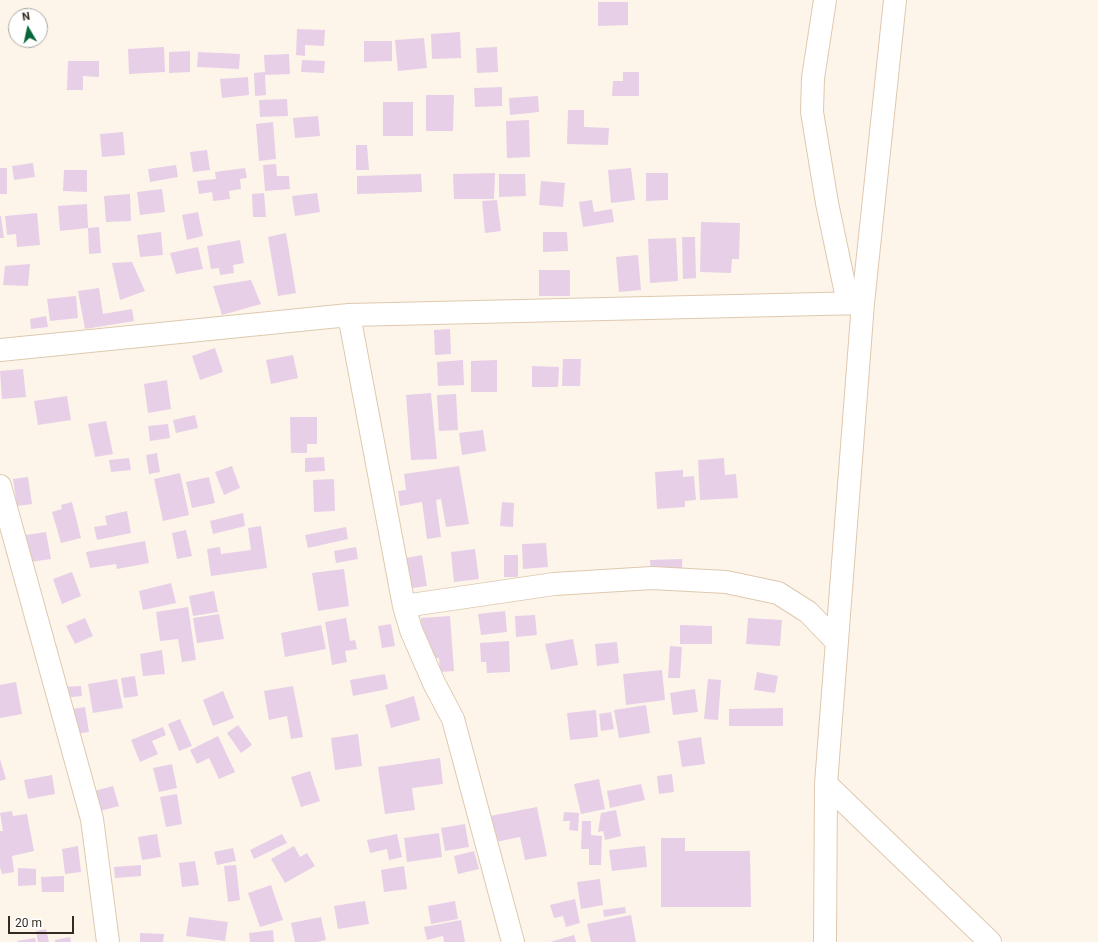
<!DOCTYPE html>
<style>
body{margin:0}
#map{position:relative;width:1098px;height:942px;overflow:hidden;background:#fdf5ea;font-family:Roboto,sans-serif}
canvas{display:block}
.north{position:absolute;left:8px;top:8px;width:40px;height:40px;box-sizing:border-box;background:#fff;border:1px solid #adaaa6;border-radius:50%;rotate:351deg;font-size:11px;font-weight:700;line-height:16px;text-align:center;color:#332b20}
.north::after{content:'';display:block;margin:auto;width:14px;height:18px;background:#07673b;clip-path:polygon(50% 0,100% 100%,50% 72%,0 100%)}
.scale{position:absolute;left:8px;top:916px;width:66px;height:18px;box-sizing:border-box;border:2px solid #332b20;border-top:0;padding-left:5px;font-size:12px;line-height:14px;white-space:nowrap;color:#332b20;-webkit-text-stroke:3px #fff;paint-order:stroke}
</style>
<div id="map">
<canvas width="1098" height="942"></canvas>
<div class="north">N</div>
<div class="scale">20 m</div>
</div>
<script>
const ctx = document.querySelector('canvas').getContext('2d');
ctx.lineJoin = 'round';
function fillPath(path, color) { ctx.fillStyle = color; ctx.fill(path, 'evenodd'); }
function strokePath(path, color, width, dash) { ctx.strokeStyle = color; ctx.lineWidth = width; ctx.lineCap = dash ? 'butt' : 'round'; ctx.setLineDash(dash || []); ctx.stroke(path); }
fillPath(new Path2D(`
 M598 2H628V25L598 26Z
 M297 29 325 30 324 46 305 45V56L296 55Z
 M460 32 461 58 432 59 431 34Z
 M424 38 427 68 398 71 395 40Z
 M364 41H392V61L364 62Z
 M164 47 165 72 129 74 128 49Z
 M497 47 498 72 477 73 476 48Z
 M190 51V72L169 73V52Z
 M198 52 240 54 239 69 197 67Z
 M289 54 290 74 265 75 266 95 255 96 254 73 265 72 264 55Z
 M302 60 325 61 324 73 301 72Z
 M68 61H99V77L83 76V90H67Z
 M623 72H639V96H612L613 81H623Z
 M248 77 249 95 222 98 220 79Z
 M502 87V106L475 107 474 88Z
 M426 95H454L453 131H426Z
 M538 96 539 112 510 115 509 98Z
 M287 99 288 116 260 117 259 100Z
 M383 102H413V136H383Z
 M568 110H584V127L609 128 608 145 567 144Z
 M318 116 320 136 295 138 293 118Z
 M529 120 530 157 507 158 506 121Z
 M273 122 276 159 259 161 256 124Z
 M123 132 125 155 102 157 100 134Z
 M356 145H367L369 170H356Z
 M207 150 210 170 193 172 190 152Z
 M33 163 35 177 14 180 12 166Z
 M276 164 277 176H289L290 189 265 191 263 165Z
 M176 165 178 177 150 182 148 169Z
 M0 168H7V194H0Z
 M245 168 247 178 240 179 241 189 229 191 230 199 213 201 212 192 199 194 197 181 216 179 215 172Z
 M631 168 635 200 611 203 608 170Z
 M64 170H87V192L63 191Z
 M495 173 494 199H454L453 174Z
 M646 173H668V200L646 201Z
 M421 174 422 192 357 194V176Z
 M499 174H525L526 196 499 197Z
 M541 181 565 183 563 207 539 205Z
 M162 189 165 212 140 215 137 192Z
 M264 193 266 217H253L252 194Z
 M317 193 320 212 295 216 292 196Z
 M130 194 131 221 106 222 104 196Z
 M497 200 501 231 485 233 482 201Z
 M592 200 594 212 612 209 614 222 583 227 579 202Z
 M87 204 88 228 99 227 101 253 89 254 88 228 60 231 58 206Z
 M198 212 203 236 187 240 182 215Z
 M37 213 40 245 17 247 16 234 7 235 5 216Z
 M0 216H1L4 238H0Z
 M701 222 740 223 739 259H732L731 273 700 272Z
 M161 232 163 255 140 257 137 235Z
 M543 232H567L568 251 543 252Z
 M286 233 296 293 278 296 268 237Z
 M682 237H695L696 278 683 279Z
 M676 238 678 281 650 283 648 239Z
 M240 240 244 263 233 265 234 273 220 275 219 268 211 269 207 246Z
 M198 247 203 269 176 274 170 253Z
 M638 255 641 290 619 292 616 257Z
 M132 262 145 291 120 300 112 263Z
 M30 264 28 286 3 285 5 266Z
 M539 270H570V296H539Z
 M251 280 261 304 222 315 213 286Z
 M99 288 103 314 132 309 134 321 85 329 78 291Z
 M76 296 78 318 50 321 47 299Z
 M46 316 48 327 31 329 30 319Z
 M450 329 451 354 435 355 434 330Z
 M215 348 223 372 200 380 192 356Z
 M293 355 298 378 271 384 266 360Z
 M563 359H581L580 386H562Z
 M463 360 464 385 438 386 437 362Z
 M497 360V392H471V361Z
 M532 366 559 367 558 387H532Z
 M23 369 26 397 2 399 0 371Z
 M167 380 171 409 148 413 144 384Z
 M431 393 437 459 411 460 406 395Z
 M456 394 458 430 439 431 437 395Z
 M67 396 71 420 38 425 34 401Z
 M195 415 198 428 176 433 173 420Z
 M290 417H317V444H307V453H291Z
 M106 421 113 454 95 457 88 424Z
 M168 424 170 438 150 441 148 426Z
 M483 430 486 451 462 455 459 433Z
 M157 453 160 472 149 474 146 455Z
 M324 457 325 471 305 472V458Z
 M129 458 131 470 111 472 109 460Z
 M724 458 725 475 736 474 738 498 700 500 698 460Z
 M232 466 240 488 224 495 215 472Z
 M459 466 469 524 446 527 441 499 436 500 441 537 427 539 422 502 400 506 398 491 406 490 404 474Z
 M683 470V477L694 476 696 500 685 501V507L657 509 655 472Z
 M180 473 189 515 163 521 154 479Z
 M28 477 32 504 17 506 13 479Z
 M209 477 215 503 192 508 186 482Z
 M334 479 335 511 314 512 313 480Z
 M72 502 81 538 61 543 52 512 62 509 61 505Z
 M502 502 514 503 513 527 500 526Z
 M127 511 131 533 97 540 94 527 107 525 105 516Z
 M243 513 245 526 213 534 210 521Z
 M261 526 267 568 211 576 207 549 220 547 221 554 251 550 248 528Z
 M346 527 348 539 308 548 305 535Z
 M186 530 192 556 177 559 172 533Z
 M46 532 51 559 30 562 26 535Z
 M145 541 149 563 117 569 116 564 90 568 86 552Z
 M546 543 548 567 523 569 522 544Z
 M356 547 358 559 336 563 334 551Z
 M475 549 479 579 454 582 451 552Z
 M422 555 427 586 406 589 401 559Z
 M504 555H518V577H504Z
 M682 559 683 587 652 589 650 560Z
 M344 569 349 606 318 611 312 573Z
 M72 572 81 596 62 604 53 579Z
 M171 583 176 603 143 610 139 591Z
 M214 591 218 612 193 616 189 596Z
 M188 607 196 660 182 662 178 639 160 641 156 612Z
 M505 611 507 632 481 635 478 614Z
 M219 614 224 639 197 643 193 618Z
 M535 615 537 635 516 637 515 616Z
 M450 616 454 671 440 672 439 658 423 659 421 618Z
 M85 618 93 636 75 644 66 626Z
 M346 618 350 641 355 640 357 649 345 651 347 662 332 665 325 622Z
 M748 618 782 620 780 646 746 644Z
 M391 624 395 646 382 648 378 626Z
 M321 625 326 649 285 657 281 633Z
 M680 625 712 626V644H680Z
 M573 639 578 665 551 670 545 644Z
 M509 641 510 672 487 673 486 662H481L480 643Z
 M617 642 619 663 597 666 595 644Z
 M670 646 682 647 680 678H668Z
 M162 650 165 674 143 676 140 654Z
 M662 670 665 700 626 705 623 674Z
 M757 672 778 676 775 693 754 690Z
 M385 674 388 689 353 696 350 680Z
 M135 676 138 696 124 698 121 678Z
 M117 679 123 708 93 713 88 684Z
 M708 679 721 680 718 720 704 719Z
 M16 682 22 714 0 718V685Z
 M81 686 82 696 63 698 62 687Z
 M293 686 303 737 291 739 287 716 269 720 264 691Z
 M695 689 698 712 673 715 670 693Z
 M223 691 234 718 213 726 203 700Z
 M414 696 420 720 391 728 385 705Z
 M646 705 650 733 619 738 614 710Z
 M85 707 89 732 69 735 66 710Z
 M783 708V726H729V709Z
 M596 710 598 737 570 740 567 713Z
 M611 712 614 729 601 731 599 714Z
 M180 719 192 746 179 751 168 724Z
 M238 725 252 745 241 753 227 733Z
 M163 727 166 735 152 741 158 754 140 762 131 740Z
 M358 734 362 766 335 770 331 738Z
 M218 736 235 772 219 779 209 758 197 764 190 750Z
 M701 737 705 764 682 767 678 741Z
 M440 758 443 784 412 788 415 810 385 814 378 767Z
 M0 759 6 779 0 781Z
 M172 764 177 788 159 792 153 768Z
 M310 771 320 801 301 807 291 777Z
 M672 774 674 792 659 794 657 776Z
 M52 775 55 794 28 799 24 780Z
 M599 779 605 809 581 814 574 784Z
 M641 784 645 800 610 808 607 791Z
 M113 786 119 806 100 811 94 791Z
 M177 794 182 824 166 827 160 797Z
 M537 807 547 856 525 860 520 837 496 842 490 816Z
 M616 810 621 836 605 840 603 831 598 832 601 813Z
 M12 811 13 816 27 814 34 851 12 856 14 872 2 874 0 867V831H3L0 813Z
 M564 812 579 813 578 831 569 830 570 821H563Z
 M582 821H591V835L602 836 601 865H589V849H581Z
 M465 824 469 847 445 851 441 828Z
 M439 833 442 857 407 862 404 838Z
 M157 834 161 857 142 860 138 837Z
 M282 834 287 843 254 859 250 850Z
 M397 834 402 857 389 860 387 849 370 853 367 840Z
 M661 838H685V851H750L751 907H661Z
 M78 846 81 872 65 874 62 849Z
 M294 846 300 857 307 853 315 866 285 883 271 859Z
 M645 846 647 867 612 871 609 850Z
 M233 848 236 861 217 865 214 852Z
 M474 851 479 869 458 874 454 856Z
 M195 861 199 885 182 887 179 863Z
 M141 865V876L115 878 114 867Z
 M236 865 240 900 228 902 224 866Z
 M404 866 407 889 384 892 381 870Z
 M18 868 36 869V885L18 886Z
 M64 876V892H42L41 877Z
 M600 879 603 905 581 909 577 882Z
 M271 885 283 920 260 927 248 893Z
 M575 899 580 923 566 927 563 916 554 918 550 905Z
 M365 901 369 924 338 929 334 906Z
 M455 901 458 919 431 924 428 906Z
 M625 907 626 913 604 917 603 910Z
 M631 915 636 942H591L587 924Z
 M189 917 228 922 225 941 186 936Z
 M321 917 326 940 317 942H295L291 923Z
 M461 920 465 942H444L443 936 427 940 424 927Z
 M46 929 49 942H38L36 931Z
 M273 930 274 942H250L249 933Z
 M140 933 164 934 163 942H140Z
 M574 935 576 942H550Z
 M70 937 71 942H55V940Z
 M35 938 36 942H17V941Z`), '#e7cfe8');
const minor = new Path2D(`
 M825 0 813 78 812 112 827 203 848 303
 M349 315 404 606 411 630 434 683 453 719 513 942
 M0 350 349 315 863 303
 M0 486 92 819 108 942
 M404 606 554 584 652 578 726 582 778 593 808 612 837 642
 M826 784 990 942
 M825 942 826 784 863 303 895 0`);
strokePath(minor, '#dec9af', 24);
strokePath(minor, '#fff', 22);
</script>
